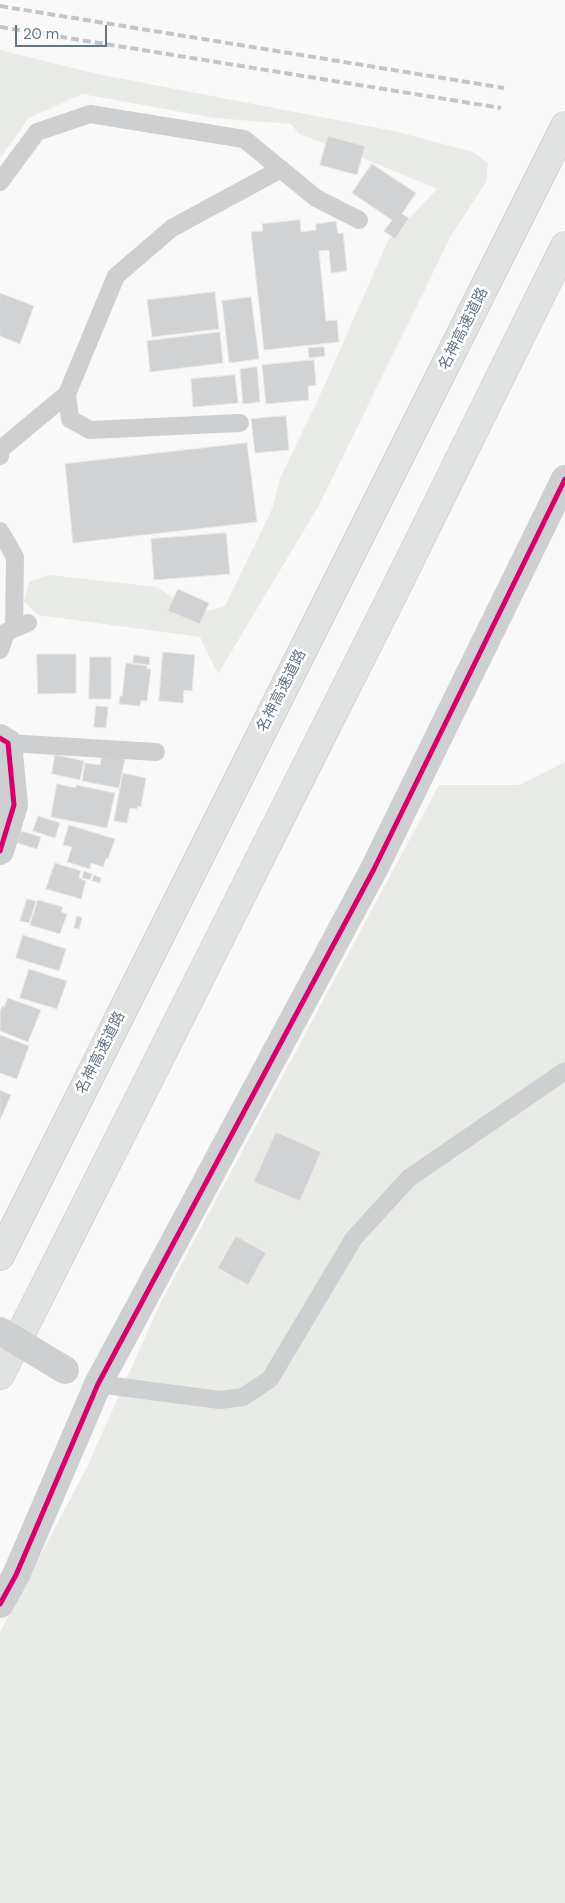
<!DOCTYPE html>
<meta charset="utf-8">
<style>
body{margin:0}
#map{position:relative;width:565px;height:1903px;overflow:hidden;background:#f9f9f9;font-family:"DM Sans",sans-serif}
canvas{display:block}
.scale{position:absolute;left:15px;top:25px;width:92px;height:22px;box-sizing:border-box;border:2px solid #657683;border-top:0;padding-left:6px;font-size:15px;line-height:18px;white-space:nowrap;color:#657683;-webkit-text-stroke:4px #fff;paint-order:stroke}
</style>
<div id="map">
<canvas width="565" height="1903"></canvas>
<div class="scale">20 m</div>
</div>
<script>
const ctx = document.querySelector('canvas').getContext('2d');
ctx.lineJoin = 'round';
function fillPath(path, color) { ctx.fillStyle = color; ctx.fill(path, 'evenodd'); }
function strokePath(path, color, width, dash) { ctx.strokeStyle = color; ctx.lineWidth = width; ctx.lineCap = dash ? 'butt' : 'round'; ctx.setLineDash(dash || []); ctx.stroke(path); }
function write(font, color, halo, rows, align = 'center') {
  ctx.font = font + ' "DM Sans","Noto Sans JP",sans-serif'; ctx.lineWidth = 5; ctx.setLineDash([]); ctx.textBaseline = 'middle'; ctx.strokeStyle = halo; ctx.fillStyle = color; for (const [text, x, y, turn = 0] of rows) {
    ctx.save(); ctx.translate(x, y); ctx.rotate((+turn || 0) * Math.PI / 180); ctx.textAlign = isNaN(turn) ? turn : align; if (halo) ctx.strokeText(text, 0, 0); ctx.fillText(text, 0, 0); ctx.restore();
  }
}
fillPath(new Path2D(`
 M0 50 97 74 394 131 473 152 488 163 486 182 452 234 318 507 218 674 200 637 38 615 24 602 29 582 49 575 157 587 197 614 225 606 273 507 280 478 317 402 388 241 437 189 365 159 299 134 291 124 214 118 82 94 29 118 0 158Z
 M565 762V1903H0V1632L87 1467 159 1306 439 785H519Z`), '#e8ebe6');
const building = new Path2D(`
 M328 136 365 146 357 175 320 165Z
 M372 164 416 193 402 214 409 218 395 239 384 231 392 220 352 193Z
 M300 220 301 232 316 230V224L336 221 338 234 343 233 347 271 331 273 329 250 319 251 326 321 337 320 339 342 264 350 251 232 263 231 262 224Z
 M215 292 219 329 152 337 147 300Z
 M0 293 34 306 20 344 0 336Z
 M251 297 259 359 229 363 222 301Z
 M220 332 223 363 150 372 147 341Z
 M324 347 325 356 309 358 308 348Z
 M314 360 316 385 308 386 309 400 266 404 262 365Z
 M257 367 260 402 243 404 240 369Z
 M235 375 238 403 193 407 191 379Z
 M286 416 289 450 255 453 251 419Z
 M247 443 257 522 73 543 65 464Z
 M226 533 230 574 154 580 151 539Z
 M178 589 209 603 200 624 168 611Z
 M163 652 195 655 192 691 184 690 183 703 159 701Z
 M37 654H76V693L38 694Z
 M134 655 150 657 149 665 133 663Z
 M90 657H111V699H89Z
 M126 663 147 666V669H151L147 701 141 700 140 706 119 704 120 696H122Z
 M96 706 108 707 106 728 94 727Z
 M102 754 125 759 119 788 82 781 85 763 100 765Z
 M55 755 84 761 80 780 52 774Z
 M123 773 146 778 141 807 138 806 137 809 130 808 127 823 114 821Z
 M57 784 76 788V785L115 793 107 828 51 817Z
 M38 816 60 823 55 838 33 831Z
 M69 825 115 839 108 859 106 858 103 867 91 863 90 869 67 862 72 847 63 845Z
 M21 831 41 837 37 849 17 843Z
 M55 863 81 871 79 878 86 881 81 899 46 889Z
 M84 871 92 874 90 880 82 878Z
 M94 875 101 878 100 883 92 881Z
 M27 899 36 901 29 923 20 921Z
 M38 900 63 907 61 912 67 914 60 934 30 925Z
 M77 916 82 918 79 929 74 928Z
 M23 935 66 949 59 971 16 958Z
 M29 969 67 981 57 1009 20 998Z
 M8 998 41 1010 28 1042 0 1031V1012L2 1006 4 1007Z
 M0 1035 29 1046 17 1079 0 1073Z
 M0 1090 11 1095 0 1120Z
 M276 1132 321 1152 300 1201 254 1182Z
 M236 1236 266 1253 248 1285 218 1268Z`);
fillPath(building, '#d0d2d3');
strokePath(building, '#e8e8e8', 1);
const motorway = new Path2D(`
 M0 1256 565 126
 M0 1375 392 596 565 246`);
strokePath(motorway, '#d5d6d6', 30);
strokePath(new Path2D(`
 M0 182 37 132 90 114 244 139 316 198 359 220
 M240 423 90 430 70 419 67 394 116 276 172 228 281 169
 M0 456 1 449 67 394
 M0 531 15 557 14 628
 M0 650 6 632 28 623
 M8 743 156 752
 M98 1384 220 1400 243 1397 270 1379 354 1238 409 1178 565 1071`), '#cecfd0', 18);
strokePath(new Path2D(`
 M0 738 8 743 14 805 0 851
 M0 1604 16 1575 98 1384 374 869 565 479`), '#cecfd0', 28);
strokePath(motorway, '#e1e2e2', 28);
strokePath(new Path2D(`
 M0 6 504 88
 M0 27 501 108`), '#c3c5c6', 4, [8, 4]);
strokePath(new Path2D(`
 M0 1331 65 1370`), '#cecfd0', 28);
strokePath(new Path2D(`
 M0 738 8 743 14 805 0 851
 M0 1604 16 1575 98 1384 374 869 565 479`), '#d6006c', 5);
write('15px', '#657683', '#fff', [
 ["名神高速道路",464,329,-63],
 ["名神高速道路",282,691,-63],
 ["名神高速道路",101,1053,-63]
]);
</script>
